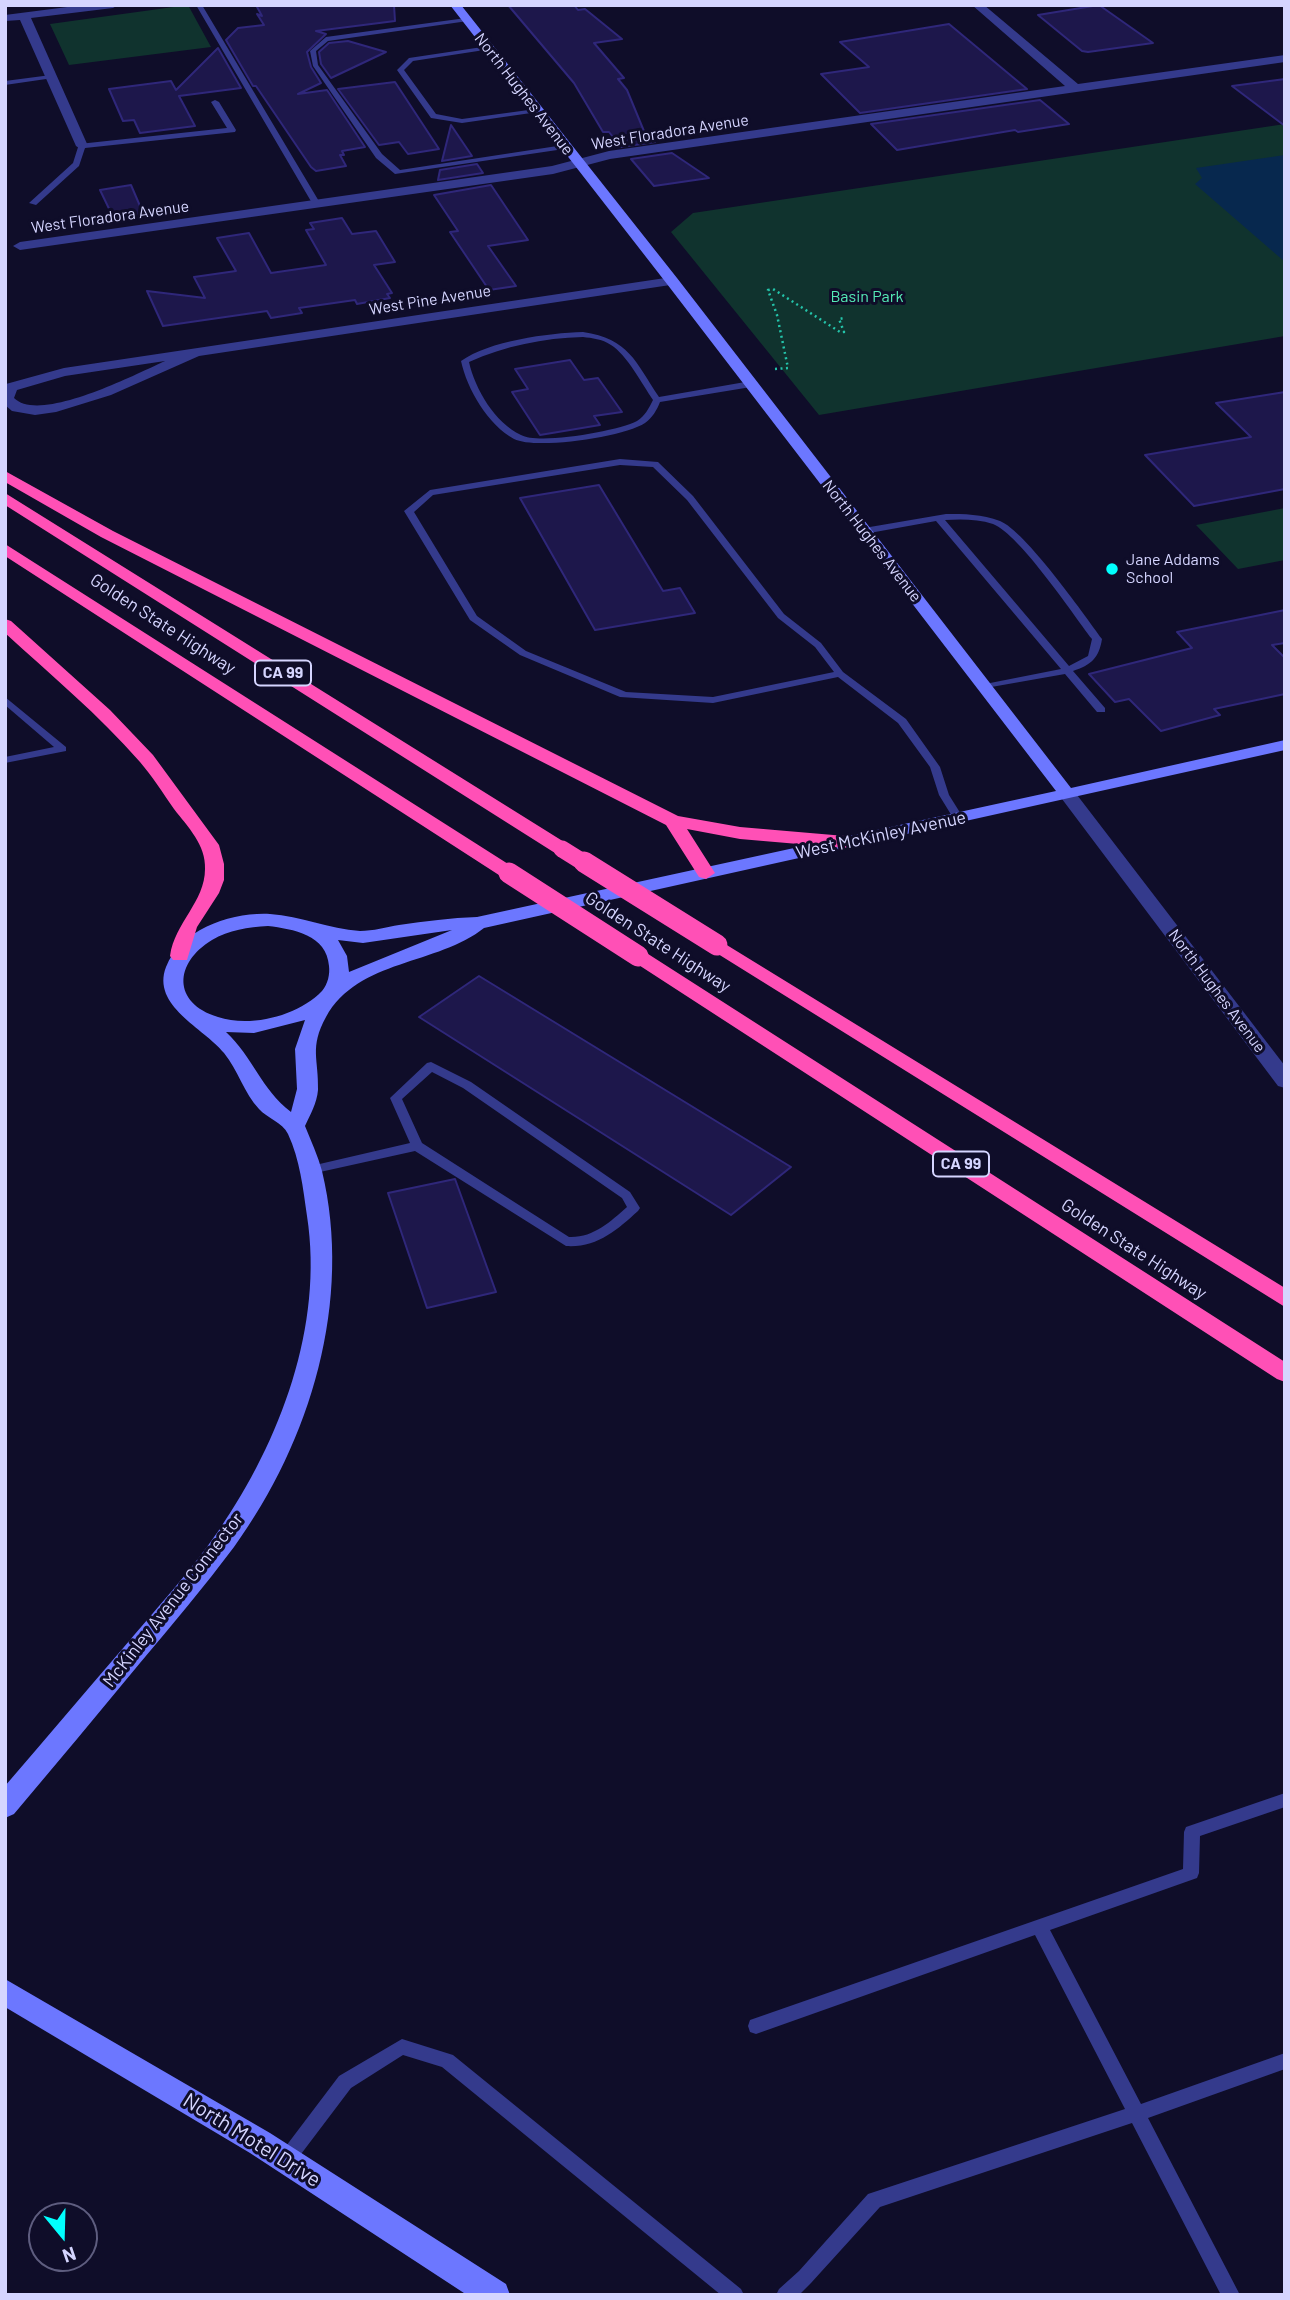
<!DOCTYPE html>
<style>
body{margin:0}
#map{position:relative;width:1290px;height:2300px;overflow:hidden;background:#0f0d29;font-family:Barlow,sans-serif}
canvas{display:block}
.frame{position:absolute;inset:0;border:7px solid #d5d5ff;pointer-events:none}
.north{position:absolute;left:28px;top:2202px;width:70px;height:70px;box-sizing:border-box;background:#0f0d29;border:2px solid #5e5d7f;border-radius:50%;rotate:161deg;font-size:19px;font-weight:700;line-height:28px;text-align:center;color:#d5d5ff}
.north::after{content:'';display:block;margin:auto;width:24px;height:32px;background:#01fffe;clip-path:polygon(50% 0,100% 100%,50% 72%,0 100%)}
</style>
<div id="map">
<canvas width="1290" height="2300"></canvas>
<div class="frame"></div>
<div class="north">N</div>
</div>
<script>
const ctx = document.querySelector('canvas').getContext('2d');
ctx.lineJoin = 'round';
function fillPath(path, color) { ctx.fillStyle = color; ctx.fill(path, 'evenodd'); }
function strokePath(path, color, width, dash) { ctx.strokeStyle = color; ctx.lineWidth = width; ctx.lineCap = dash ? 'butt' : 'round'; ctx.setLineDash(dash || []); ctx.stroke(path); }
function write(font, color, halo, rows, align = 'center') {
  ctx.font = font + ' Barlow,sans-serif'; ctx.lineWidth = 6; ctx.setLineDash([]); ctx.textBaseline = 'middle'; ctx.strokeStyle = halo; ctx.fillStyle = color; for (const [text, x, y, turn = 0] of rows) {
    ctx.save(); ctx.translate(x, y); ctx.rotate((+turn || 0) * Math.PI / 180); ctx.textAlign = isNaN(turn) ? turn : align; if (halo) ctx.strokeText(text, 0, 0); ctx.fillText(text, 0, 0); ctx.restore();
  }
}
fillPath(new Path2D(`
 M188 5 211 47 69 65 50 24Z
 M1285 124V336L819 415 671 232 693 213Z
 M1285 508V560L1238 569 1196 525Z`), '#10332e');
fillPath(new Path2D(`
 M1285 155V262L1195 184 1202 178 1196 168Z`), '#07284e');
const building = new Path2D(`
 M256 5H394L395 21 316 31 326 34 307 52 311 67 321 83 298 94 327 90 365 147 342 151 344 155H340L346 166 316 171 311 167 256 86H253L226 40 238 28 264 25 257 14 262 16Z
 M508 5H574L578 10 585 9 622 39 594 43 624 78 618 79 627 90 646 136 655 142 621 147 609 132H603L574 83Z
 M1099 5 1153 43 1088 52 1082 51 1038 15Z
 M949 24 1027 89 860 113 821 74 869 67 840 42Z
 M348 41 386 52 331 78 321 64 319 52 329 43Z
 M218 48 241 88 179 96 195 126 140 133 134 120 123 121 109 89 171 81 176 90Z
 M1285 79V126L1232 86Z
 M395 82 439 149 408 154 399 142 379 145 338 89Z
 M1040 100 1069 124 1018 132 1015 130 897 150 871 124Z
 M451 125 472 156 442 161Z
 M672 153 709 178 654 186 631 159Z
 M477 164 483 173 438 180 440 170Z
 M131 185 143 213 113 217 100 190Z
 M491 185 528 240 488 246 516 286 489 290 450 232 458 231 434 195Z
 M342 218 352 234 376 231 395 262 374 265 392 293 387 294 390 298 357 304 355 300 299 308 302 313 271 318 267 311 163 326 147 291 205 298 194 277 236 271 217 238 249 233 271 273 326 265 306 230 314 229 310 223Z
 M570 360 584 380 598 378 622 412 594 416 600 425 540 435 512 392 528 389 515 369Z
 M1285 392V489L1194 506 1145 455 1251 437 1216 403Z
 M599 485 663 591 680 588 695 613 595 630 520 498Z
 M1285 610V643L1272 645 1285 658V694L1214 709 1220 715 1161 731 1129 699 1115 702 1089 674 1192 648 1177 632Z
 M479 976 791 1167 731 1215 419 1017Z
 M455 1179 496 1292 427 1308 388 1193Z`);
fillPath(building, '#1d174b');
strokePath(building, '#2f277a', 2);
strokePath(new Path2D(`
 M775 369 788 368 777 315 768 290 773 289 840 332H844L839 319 844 318`), '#24c4aa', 2.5, [2, 3.5]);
fillPath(new Path2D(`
 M196 5H202L320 203 319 205 312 203Z
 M466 18 468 19V21L328 41 316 51 318 65 382 154 400 170 564 145 568 147 564 149 395 174 376 158 313 66 310 51 326 37Z
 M489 46 491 47V49L413 61 404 70 436 114 462 119 536 109 540 111 538 112 462 123 431 118 397 70 409 58Z
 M51 75 53 76V78L5 85V81Z
 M215 100 219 102 236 130 235 132 85 148 79 166 36 205 29 203 73 163 79 144 227 128 211 102Z
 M583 332C629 339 635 361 659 397L751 381 755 384 751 387 660 402C657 410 652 418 645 423 624 437 536 450 514 439 488 425 467 389 461 361 489 341 548 333 583 332ZM583 337C592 338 602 339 611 345 627 355 642 384 653 400 649 408 645 416 637 421 618 431 539 445 521 435 495 423 475 389 469 362 505 346 543 338 583 337Z
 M620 459 658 462 693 496 784 614 821 643 843 672 906 719 940 767 949 795 964 819 963 821 959 822 955 821 939 795 930 767 898 723 838 677 713 703 620 697 520 655 470 620 404 511 430 490ZM620 465 653 467 687 500 778 618 815 647 834 672 713 697 626 692 526 651 477 616 414 512 433 495Z
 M946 514C964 514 982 514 1000 521 1025 531 1083 613 1102 639 1099 658 1091 665 1073 671L1105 708V712H1097L1065 674 980 689V685L1061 669 936 521 864 534 859 531 864 528ZM945 520C961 519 978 519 993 524 1020 535 1072 613 1092 639L1088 656 1069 666Z
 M5 697 66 747V751L5 763V757L54 747 5 705Z
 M431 1062 471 1082 630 1192 640 1208 638 1211C617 1230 597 1248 566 1246L415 1151 311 1174 307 1173 305 1170 307 1167 311 1166 410 1143 390 1098 427 1063ZM432 1072 463 1088 622 1198 627 1207C610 1222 593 1238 569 1237L422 1143 402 1099Z
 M1285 1793V1807L1200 1836 1199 1873 1197 1878 1050 1930 1141 2104 1285 2053V2069L1148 2118 1240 2295H1221L1132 2123 880 2207 811 2283 799 2295H776L779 2289 799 2271 868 2194 1125 2109 1035 1935 756 2034 750 2032 748 2026 750 2020 1183 1869 1184 1832 1186 1827Z
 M402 2039 453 2055 741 2289 744 2295H721L442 2067 403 2055 351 2088 292 2166 286 2168 280 2166 277 2160 280 2154 339 2076Z`), '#343a8c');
fillPath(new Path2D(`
 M83 5H118L113 8 31 18 88 146 82 150 76 146 20 20 5 21V15Z
 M972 5H984L1078 84 1285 55V62L610 159 553 174 20 250 13 246 20 242 552 166 609 151 1065 86Z
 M672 277 679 281 677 284 199 356 111 395 56 412 35 415 12 411 5 405 6 384 64 368ZM165 361C136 374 40 424 14 398L17 390 65 376Z
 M1068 790 1074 791 1285 1066V1088L1278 1086 1062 799 1059 795Z`), '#343a8c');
fillPath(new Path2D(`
 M450 5H461L677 278 1071 788 1285 740V750L484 928C438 965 358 959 326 1017 309 1048 319 1059 318 1090 317 1103 310 1115 305 1126 311 1141 318 1156 322 1171 353 1300 311 1441 234 1547 204 1587 172 1625 140 1663 98 1714 56 1764 14 1814L5 1818V1786C45 1740 84 1693 124 1647 156 1609 191 1571 219 1530 280 1441 324 1326 307 1216 303 1188 300 1160 288 1134 282 1122 267 1118 259 1109 244 1093 238 1070 224 1053 204 1028 151 1006 166 967 181 929 232 912 270 914 301 916 329 929 360 931 373 931 387 927 399 925 425 921 451 918 477 917L1056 791 667 284ZM268 926C293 929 327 935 329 966 330 974 328 984 322 991 298 1016 250 1028 218 1017 172 1003 174 963 212 940 229 930 248 927 268 926ZM452 930 349 972 347 956 338 940 363 943ZM305 1020 295 1049 297 1089 291 1112C261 1089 253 1057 226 1032L254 1033Z
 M5 1979 270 2133 506 2284 510 2295H467L250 2153 5 2007Z`), '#6c77ff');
fillPath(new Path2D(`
 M5 471 113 531 678 816 740 827 845 836 854 842 845 848 740 839 687 829 715 873 706 879 699 877 666 825 101 537 5 482Z
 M5 493 569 845 571 849 562 855 555 853 5 505Z
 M5 544 516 869 518 873 509 879 502 877 5 556Z
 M5 619 11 621 110 710 153 755 219 845 224 864V880L219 893 197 927 187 960H173L170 956C175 922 205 902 205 869 206 845 188 827 174 809 163 793 152 776 140 762 99 715 51 675 5 633Z
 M717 939 1285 1288V1307L710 949 707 945 710 941Z
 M638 950 645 952 1285 1362V1382L1277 1379 631 960 628 956 631 952Z`), '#ff50b6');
strokePath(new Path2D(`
 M562 849 586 864`), '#ff50b6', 17);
strokePath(new Path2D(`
 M584 862 717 945
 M509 873 638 956`), '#ff50b6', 21);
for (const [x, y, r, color] of [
 [1112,569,7,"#01fffe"]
]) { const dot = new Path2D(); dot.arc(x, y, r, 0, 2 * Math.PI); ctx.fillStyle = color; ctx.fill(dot); strokePath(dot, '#0f0d29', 2.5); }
write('16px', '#d5d5ff', '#0f0d29', [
 ["North Hughes Avenue",524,94,52],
 ["West Floradora Avenue",670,132,-9],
 ["West Floradora Avenue",110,217,-8],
 ["West Pine Avenue",430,300,-9],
 ["North Hughes Avenue",872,541,52],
 ["North Hughes Avenue",1217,991,53]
]);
write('16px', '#55ebb6', '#0f0d29', [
 ["Basin Park",867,297]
]);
write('16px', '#d5d5ff', '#0f0d29', [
 ["Jane Addams",1126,560],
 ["School",1126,578]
], 'left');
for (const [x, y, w] of [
 [283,673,56],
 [961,1164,56]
]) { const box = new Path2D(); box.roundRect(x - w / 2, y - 12.5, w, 25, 5); ctx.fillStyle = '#0f0d29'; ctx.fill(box); strokePath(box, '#d5d5ff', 2); }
write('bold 16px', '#d5d5ff', null, [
 ["CA 99",283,673],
 ["CA 99",961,1164]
]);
write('18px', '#d5d5ff', '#0f0d29', [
 ["Golden State Highway",163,624,33],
 ["West McKinley Avenue",881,835,-12],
 ["Golden State Highway",658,942,33],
 ["Golden State Highway",1134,1249,33],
 ["McKinley Avenue Connector",173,1600,-52]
]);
write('21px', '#d5d5ff', '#0f0d29', [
 ["North Motel Drive",252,2140,32]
]);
</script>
